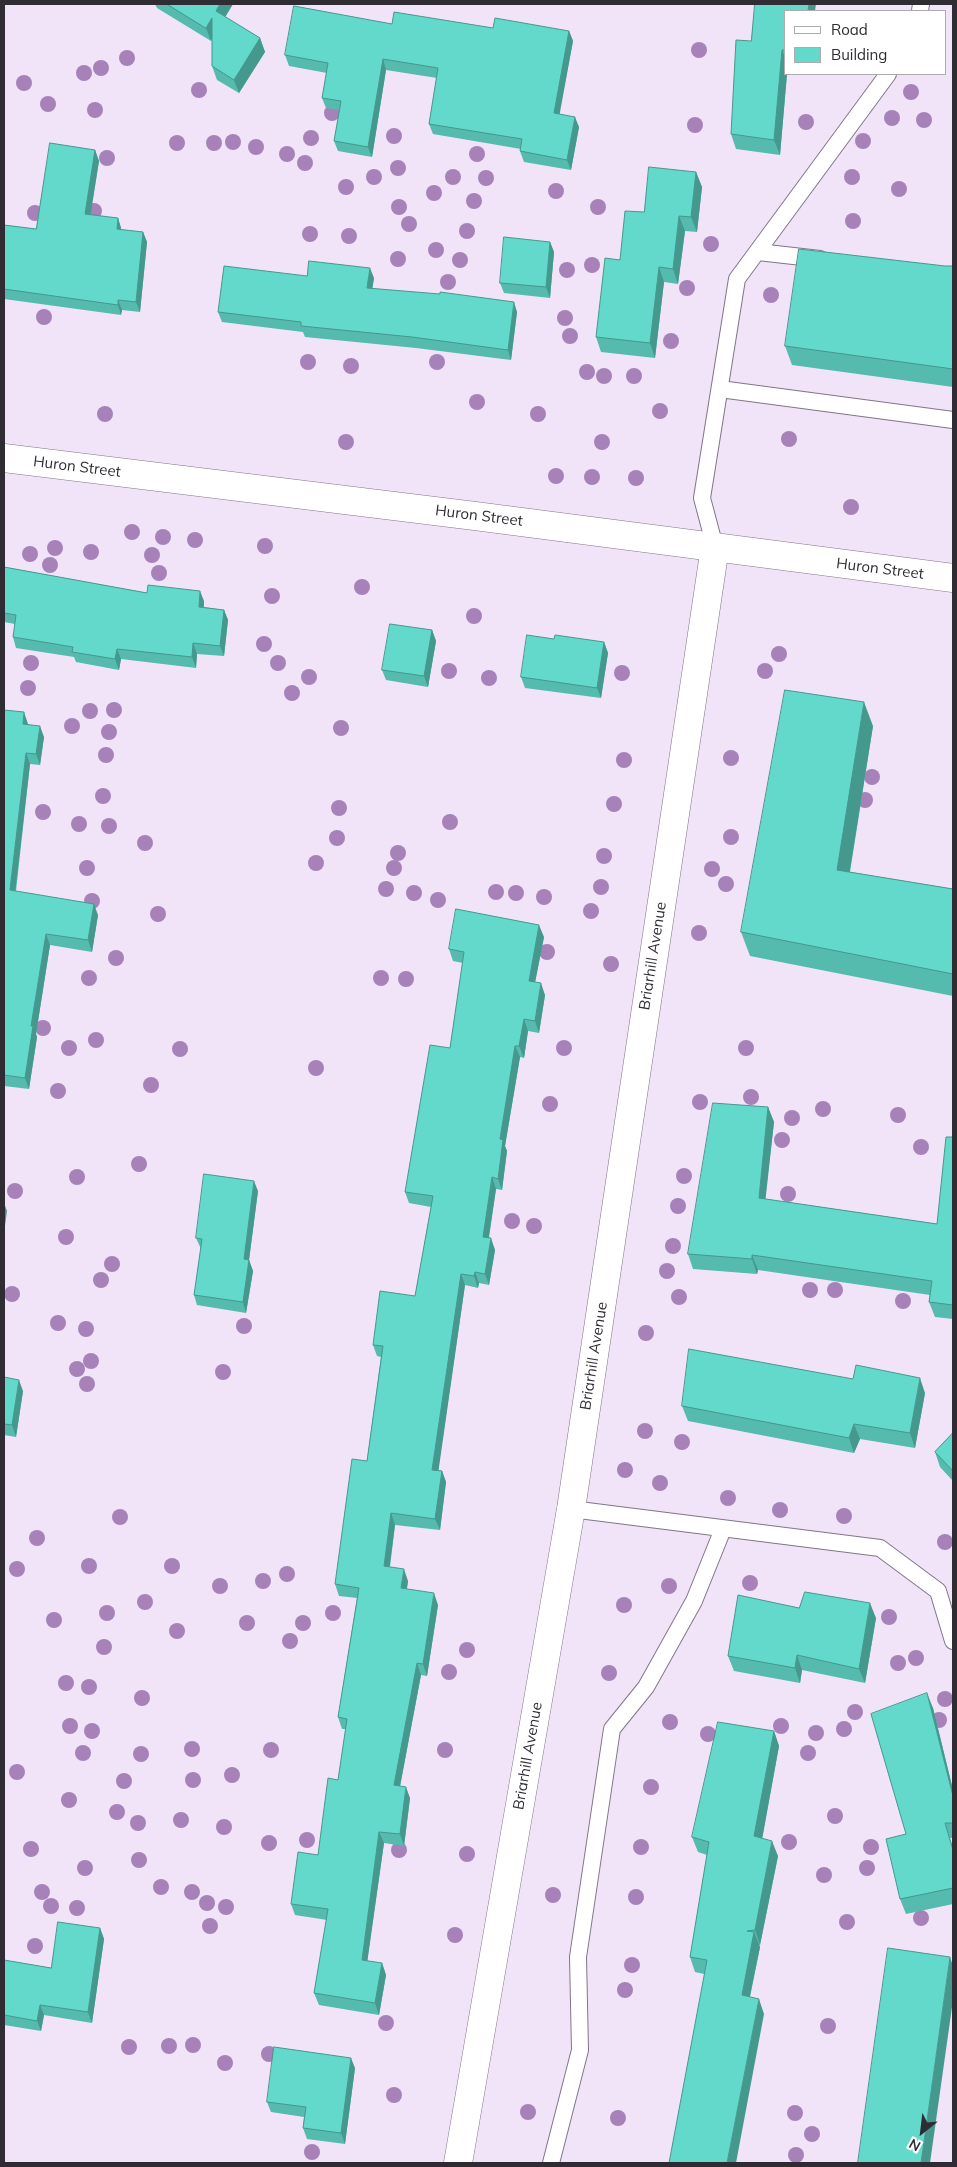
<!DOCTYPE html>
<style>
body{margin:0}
#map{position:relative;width:957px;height:2167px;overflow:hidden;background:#f1e4f9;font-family:Mulish,sans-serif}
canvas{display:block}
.frame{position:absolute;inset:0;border:5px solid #302c33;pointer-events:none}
.legend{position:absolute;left:784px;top:10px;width:162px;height:65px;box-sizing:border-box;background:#fff;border:1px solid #acabad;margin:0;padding:6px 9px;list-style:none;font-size:15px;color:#302c33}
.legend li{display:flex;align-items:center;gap:10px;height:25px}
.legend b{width:25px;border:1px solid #acabad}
.north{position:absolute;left:897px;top:2107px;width:50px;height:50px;-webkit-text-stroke:4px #fff;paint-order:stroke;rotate:209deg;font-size:14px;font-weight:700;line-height:20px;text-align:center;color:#302c33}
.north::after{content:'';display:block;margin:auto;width:18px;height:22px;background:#302c33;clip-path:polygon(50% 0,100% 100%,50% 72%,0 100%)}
</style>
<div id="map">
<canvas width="957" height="2167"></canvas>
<div class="frame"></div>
<ul class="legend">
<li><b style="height:6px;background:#fff"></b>Road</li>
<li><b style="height:14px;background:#62d9ca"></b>Building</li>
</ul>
<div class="north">N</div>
</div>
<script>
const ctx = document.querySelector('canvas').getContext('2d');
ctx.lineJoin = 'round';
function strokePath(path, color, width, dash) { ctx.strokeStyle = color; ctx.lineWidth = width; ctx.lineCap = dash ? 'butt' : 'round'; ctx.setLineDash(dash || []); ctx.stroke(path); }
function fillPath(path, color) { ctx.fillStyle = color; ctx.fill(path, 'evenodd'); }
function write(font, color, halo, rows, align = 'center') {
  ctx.font = font + ' Mulish,sans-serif'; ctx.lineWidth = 4; ctx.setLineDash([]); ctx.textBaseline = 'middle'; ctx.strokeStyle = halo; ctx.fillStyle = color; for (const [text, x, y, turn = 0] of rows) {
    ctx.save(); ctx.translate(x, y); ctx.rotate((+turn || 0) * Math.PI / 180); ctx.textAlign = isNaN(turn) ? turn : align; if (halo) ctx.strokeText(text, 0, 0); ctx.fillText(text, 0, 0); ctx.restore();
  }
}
const service = new Path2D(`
 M920 11 921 4
 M758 252 820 259
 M720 389 953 420
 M715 547 702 498 737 279 888 74
 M571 1509 880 1548 938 1591 953 1641
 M551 2163 580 2050 578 1957 612 1729 646 1687 694 1601 723 1529`);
const tertiary = new Path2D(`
 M458 2163 571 1509 715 547`);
const secondary = new Path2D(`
 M4 458 475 516 953 578`);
strokePath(service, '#807688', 18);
strokePath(tertiary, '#807688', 29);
strokePath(secondary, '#807688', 29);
strokePath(service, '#fff', 16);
strokePath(tertiary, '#fff', 28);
strokePath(secondary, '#fff', 28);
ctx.fillStyle = '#a682b9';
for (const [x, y] of [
 [699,50],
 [127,58],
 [101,68],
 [84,73],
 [24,83],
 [199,90],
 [911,92],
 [48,104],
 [95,110],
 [332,113],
 [892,118],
 [924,120],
 [806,122],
 [695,125],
 [394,136],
 [311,138],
 [863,141],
 [233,142],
 [177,143],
 [214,143],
 [256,147],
 [287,154],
 [477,154],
 [107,158],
 [305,163],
 [398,168],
 [374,177],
 [453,177],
 [852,177],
 [486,178],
 [346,187],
 [899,189],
 [556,191],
 [434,193],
 [474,201],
 [399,207],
 [598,207],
 [94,211],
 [35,213],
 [853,221],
 [409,224],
 [467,231],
 [310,234],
 [349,236],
 [711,244],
 [436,250],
 [398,259],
 [460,260],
 [592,265],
 [567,270],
 [448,282],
 [687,288],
 [771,295],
 [44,317],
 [565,318],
 [570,336],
 [671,341],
 [308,362],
 [437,362],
 [351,366],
 [587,372],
 [604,376],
 [634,376],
 [477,402],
 [660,411],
 [105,414],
 [538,414],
 [789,439],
 [346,442],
 [602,442],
 [556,476],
 [592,477],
 [636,478],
 [851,507],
 [132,532],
 [163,537],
 [195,540],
 [265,546],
 [55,548],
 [91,552],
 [30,554],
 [152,555],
 [50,565],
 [159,573],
 [362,587],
 [272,596],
 [474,616],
 [264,644],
 [779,654],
 [31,663],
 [278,663],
 [449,671],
 [765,671],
 [622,673],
 [309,677],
 [489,678],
 [28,688],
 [292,693],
 [114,710],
 [90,711],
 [72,726],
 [341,728],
 [109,732],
 [106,755],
 [731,758],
 [624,760],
 [872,777],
 [103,796],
 [865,800],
 [614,804],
 [339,808],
 [43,812],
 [450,822],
 [79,824],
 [109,826],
 [731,837],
 [337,838],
 [145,843],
 [398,853],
 [604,856],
 [316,863],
 [87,868],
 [394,868],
 [712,869],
 [726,884],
 [601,887],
 [386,889],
 [496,892],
 [414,893],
 [516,893],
 [544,897],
 [438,900],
 [92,901],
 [591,911],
 [158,914],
 [699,933],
 [547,952],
 [116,958],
 [611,964],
 [89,978],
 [381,978],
 [406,979],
 [43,1028],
 [96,1040],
 [69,1048],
 [564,1048],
 [746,1048],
 [180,1049],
 [316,1068],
 [151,1085],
 [58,1091],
 [751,1097],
 [700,1102],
 [550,1104],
 [823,1109],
 [898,1115],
 [792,1118],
 [782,1140],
 [921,1147],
 [139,1164],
 [684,1176],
 [77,1177],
 [15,1191],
 [788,1194],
 [678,1206],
 [512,1221],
 [534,1226],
 [66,1237],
 [673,1246],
 [112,1264],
 [667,1271],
 [101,1280],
 [810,1290],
 [835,1290],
 [12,1294],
 [679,1297],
 [903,1301],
 [58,1323],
 [244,1326],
 [86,1329],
 [646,1333],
 [91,1361],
 [77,1369],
 [223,1372],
 [87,1384],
 [645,1431],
 [682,1442],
 [625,1470],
 [660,1483],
 [728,1498],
 [780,1510],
 [844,1516],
 [120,1517],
 [37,1538],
 [945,1542],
 [89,1566],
 [172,1566],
 [17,1569],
 [287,1574],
 [263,1581],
 [750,1583],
 [220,1586],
 [669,1586],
 [145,1602],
 [624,1605],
 [107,1613],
 [333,1613],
 [889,1617],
 [54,1620],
 [247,1623],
 [303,1623],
 [177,1631],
 [290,1641],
 [104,1647],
 [467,1650],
 [916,1658],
 [898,1663],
 [449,1672],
 [609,1673],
 [66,1683],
 [89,1687],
 [142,1698],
 [945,1699],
 [855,1712],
 [939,1720],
 [670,1722],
 [70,1726],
 [781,1726],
 [844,1729],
 [92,1731],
 [816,1733],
 [708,1734],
 [192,1749],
 [271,1750],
 [445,1750],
 [83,1753],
 [808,1753],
 [141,1754],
 [17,1772],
 [232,1775],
 [193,1780],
 [124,1781],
 [651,1787],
 [69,1800],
 [117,1812],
 [835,1816],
 [181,1820],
 [138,1823],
 [224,1827],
 [307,1840],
 [789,1842],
 [269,1843],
 [641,1847],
 [871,1847],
 [31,1849],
 [399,1850],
 [467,1854],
 [139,1860],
 [85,1868],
 [867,1868],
 [824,1875],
 [161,1887],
 [42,1892],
 [192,1892],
 [553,1895],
 [636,1897],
 [207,1903],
 [51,1906],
 [226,1907],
 [77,1908],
 [921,1918],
 [847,1922],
 [210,1926],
 [455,1935],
 [35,1946],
 [632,1965],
 [625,1990],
 [386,2023],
 [828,2026],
 [193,2045],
 [169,2046],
 [129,2047],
 [269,2054],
 [225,2063],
 [394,2095],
 [528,2112],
 [795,2113],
 [618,2118],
 [812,2134],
 [312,2152],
 [796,2155]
]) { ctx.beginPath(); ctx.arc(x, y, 8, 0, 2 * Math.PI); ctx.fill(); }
fillPath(new Path2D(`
 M155 4H233L225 17 260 38 265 52 239 93 217 80 212 66V39L211 41 157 8Z
 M786 11V74H787L780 155 736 149 731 134 751 41Z
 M392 24 569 31 573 41 559 114 579 127 571 170 524 162 520 151 521 149 433 134 429 124 437 78 386 70 372 157 338 151 334 141 340 110 326 108 322 98 327 73 289 66 285 55Z
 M95 150 99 161 90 215 118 218 121 228V230L143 232 147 242 140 312 122 310 121 315 4 299V225L36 229Z
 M696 172 702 187 697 232 685 231 678 284 664 282 655 358 601 352 596 337 644 212Z
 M550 242 554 252 550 298 504 293 500 283Z
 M953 266V387L792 365 785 346Z
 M307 276 374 278 372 288 517 312 511 360 416 348 305 337 303 332 222 322 218 312Z
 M4 567 147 593 204 601V607L224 610 228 620 224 656 197 654 196 668 121 659 119 670 76 662 74 657 16 648 13 637 15 624 4 622Z
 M432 630 436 641 428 687 386 680 382 670Z
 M604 642 608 653 601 698 525 688 521 677Z
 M4 710 28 724 44 737 40 765 30 764 16 891 98 915 92 952 50 945 36 1034 37 1037 29 1089 4 1086Z
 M873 726 850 872 953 889V996L750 956 741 932Z
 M544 937 535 982 545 995 539 1033 528 1031 524 1058 520 1057 505 1146 507 1151 502 1190 496 1189 489 1238 495 1250 489 1285 479 1283 478 1288 465 1285 438 1470 442 1471 446 1482 440 1530 395 1525 390 1567 408 1581 407 1589 438 1605 427 1676 421 1675 400 1786 410 1798 404 1846 384 1843 367 1961 382 1963 386 1975 379 2015 319 2005 314 1993 327 1920 295 1915 291 1904 318 1855 338 1780 346 1729H342L338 1717 357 1598 339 1596 335 1584 367 1461 381 1357 377 1356 373 1345 415 1296 431 1207 409 1203 405 1192 450 1048 463 963 453 961 449 949Z
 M768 1107 774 1122 765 1199 937 1224 953 1137V1319L935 1317 929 1302 930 1295 758 1270 757 1274 693 1269 688 1254Z
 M258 1191 249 1260 253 1271 246 1313 197 1305 194 1295 201 1249 196 1238Z
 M4 1377 23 1391 16 1437 4 1435Z
 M925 1393 915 1448 860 1439 854 1453 688 1421 682 1406Z
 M953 1433V1481L940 1467 935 1452Z
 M799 1608 876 1618 865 1683 802 1670 800 1683 734 1671 728 1656Z
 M933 1708 953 1790V1838H950L953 1848V1904L906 1914 900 1899 906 1834Z
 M774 1731 779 1746 762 1838 778 1856 760 1945H759L760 1947 750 1997 764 2014 704 1974 695 1972 690 1957 707 1855 698 1852 692 1837Z
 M100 1928 104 1939 92 2023 44 2015 41 2031 4 2025V1960L51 1968Z
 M355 2068 345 2144 307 2139 303 2128 304 2117 271 2112 267 2102Z`), '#54bbae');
fillPath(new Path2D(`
 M220 4H233L221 24 216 11Z
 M809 4H816L815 11H808Z
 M212 18 216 31 211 41 206 28Z
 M569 31 573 41 558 123 554 113Z
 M260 38 265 52 239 93 234 80Z
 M782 50 786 60V74H787L780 155 774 140Z
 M383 59 386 70 372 157 368 147Z
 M575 117 579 127 571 170 567 160Z
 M95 150 99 161 89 225 85 214Z
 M696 172 702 187 697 232 691 217Z
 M679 216 685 231 678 284 673 269Z
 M118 218 121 228 120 240 117 229Z
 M143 232 147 242 140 312 136 302Z
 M550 242 554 252 550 298 546 287Z
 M659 267 664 282 655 358 650 343Z
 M370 268 374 278 371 298 367 288Z
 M118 300 122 310 121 315 118 305Z
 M514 302 517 312 511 360 508 350Z
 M200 591 204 601 203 617 199 607Z
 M224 610 228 620 224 656 220 646Z
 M432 630 436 641 428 687 424 676Z
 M604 642 608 653 601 698 597 688Z
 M193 643 197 654 196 668 192 657Z
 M117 649 121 659 119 670 115 659Z
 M864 702 873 726 846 894 837 870Z
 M24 712 28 724 27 735 23 724Z
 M40 726 44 737 40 765 36 754Z
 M26 753 30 764 14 902 10 890Z
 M94 904 98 915 92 952 88 940Z
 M539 925 544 937 533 993 529 981Z
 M46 934 50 945 36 1034 37 1037 29 1089 25 1078 31 1026Z
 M541 983 545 995 539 1033 535 1021Z
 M524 1019 528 1031 524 1058 519 1046Z
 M515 1046 520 1057 505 1146 507 1151 502 1190 498 1179 500 1139Z
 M768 1107 774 1122 764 1213 759 1198Z
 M492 1177 496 1189 487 1248 483 1237Z
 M254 1181 258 1191 249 1260 253 1271 246 1313 243 1302 244 1259Z
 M4 1203 7 1211 4 1233Z
 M491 1238 495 1250 489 1285 485 1274Z
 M752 1255 758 1270 757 1274 752 1259Z
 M475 1272 479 1283 478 1288 474 1276Z
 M461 1274 465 1285 437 1481 432 1470Z
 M920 1378 925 1393 915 1448 910 1433Z
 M19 1380 23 1391 16 1437 12 1425Z
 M854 1424 860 1439 854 1453 849 1438Z
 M442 1471 446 1482 440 1530 435 1519Z
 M391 1513 395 1525 388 1578 384 1566Z
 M404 1569 408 1581 405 1599 401 1588Z
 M434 1593 438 1605 427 1676 423 1664Z
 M870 1603 876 1618 865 1683 859 1669Z
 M797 1655 802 1670 800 1683 795 1668Z
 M417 1663 421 1675 398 1797 394 1785Z
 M927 1693 933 1708 953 1790V1796Z
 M774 1731 779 1746 760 1851 754 1836Z
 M406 1787 410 1798 404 1846 400 1834Z
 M379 1832 384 1843 366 1971 362 1960Z
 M772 1841 778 1856 760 1945 755 1930Z
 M100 1928 104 1939 92 2023 88 2012Z
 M754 1932 760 1947 747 2010 742 1995Z
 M950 1957 953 1966V2000L930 2163H921Z
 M382 1963 386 1975 379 2015 375 2003Z
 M759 1999 764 2014 736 2163H727Z
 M40 2005 44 2015 41 2031 37 2021Z
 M351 2058 355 2068 345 2144 341 2133Z`), '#45988d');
const building = new Path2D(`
 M167 4H220L216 11 260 38 234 80 212 66V18L206 28Z
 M755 4H809L808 11H786V50H782L774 140 731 134 736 40 751 41Z
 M294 6 392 24 394 12 493 28 495 18 569 31 554 113 575 117 567 160 520 151 522 139 429 124 438 68 383 59 368 147 334 141 341 101 322 98 328 63 285 55Z
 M50 143 95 150 85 214 118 218 117 229 143 232 136 302 118 300V305L4 289V225L36 229Z
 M649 167 696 172 691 217 679 216 673 269 659 267 650 343 596 337 605 258 620 260 625 211 644 212Z
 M504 237 550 242 546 287 500 283Z
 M799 249 945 266H953V369L785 346Z
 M309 261 370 268 367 288 440 294V292L514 302 508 350 412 337 301 326V322L218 312 224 266 307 276Z
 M4 567 147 593 148 585 200 591 199 607 224 610 220 646 193 643 192 657 117 649 115 659 72 652 73 647 13 637 16 615 4 613Z
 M390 624 432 630 424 676 382 670Z
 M527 635 554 639 555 635 604 642 597 688 521 677Z
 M785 690 864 702 837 870 953 889V974L741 932Z
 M4 710 24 712 23 724 40 726 36 754 26 753 10 890 94 904 88 940 46 934 31 1026H33L25 1078 4 1075Z
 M456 909 539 925 529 981 541 983 535 1021 524 1019 519 1046H515L500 1139 503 1140 498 1179 492 1177 483 1237 491 1238 485 1274 475 1272 474 1276 461 1274 432 1470 442 1471 435 1519 391 1513 384 1566 404 1569 401 1588 434 1593 423 1664 417 1663 394 1785 406 1787 400 1834 379 1832 362 1960 382 1963 375 2003 314 1993 328 1909 291 1904 298 1852 318 1855 328 1778 338 1780 347 1719 338 1717 359 1588 335 1584 352 1459 367 1461 383 1346 373 1345 380 1291 415 1296 433 1196 405 1192 430 1045 450 1048 464 952 449 949Z
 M713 1103 768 1107 759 1198 937 1224 946 1137H953V1305L929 1302 932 1281 752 1255V1259L688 1254Z
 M204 1174 254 1181 244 1259 249 1260 243 1302 194 1295 202 1239 196 1238Z
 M689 1349 853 1379 856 1365 920 1378 910 1433 854 1424 849 1438 682 1406Z
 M4 1377 19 1380 12 1425 4 1424Z
 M953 1433V1471L935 1452Z
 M805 1592 870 1603 859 1669 797 1655 795 1668 728 1656 738 1595 799 1608Z
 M927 1693 953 1796V1823H945L953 1850V1888L900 1899 886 1839 906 1834 871 1714Z
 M718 1722 774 1731 754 1836 772 1841 755 1930 747 1931 754 1932 742 1995 759 1999 727 2163H669L707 1960 690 1957 709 1842 692 1837Z
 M58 1922 100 1928 88 2012 40 2005 37 2021 4 2015V1960L51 1968Z
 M888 1948 950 1957 921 2163H858Z
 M274 2047 351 2058 341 2133 303 2128 306 2107 267 2102Z`);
fillPath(building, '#62d9ca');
strokePath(building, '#45988d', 1);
write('15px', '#302c33', '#fff', [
 ["Huron Street",77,467,7],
 ["Huron Street",479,516,7],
 ["Huron Street",880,569,7],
 ["Briarhill Avenue",653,956,-81],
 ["Briarhill Avenue",594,1356,-81],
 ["Briarhill Avenue",528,1756,-80]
]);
</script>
